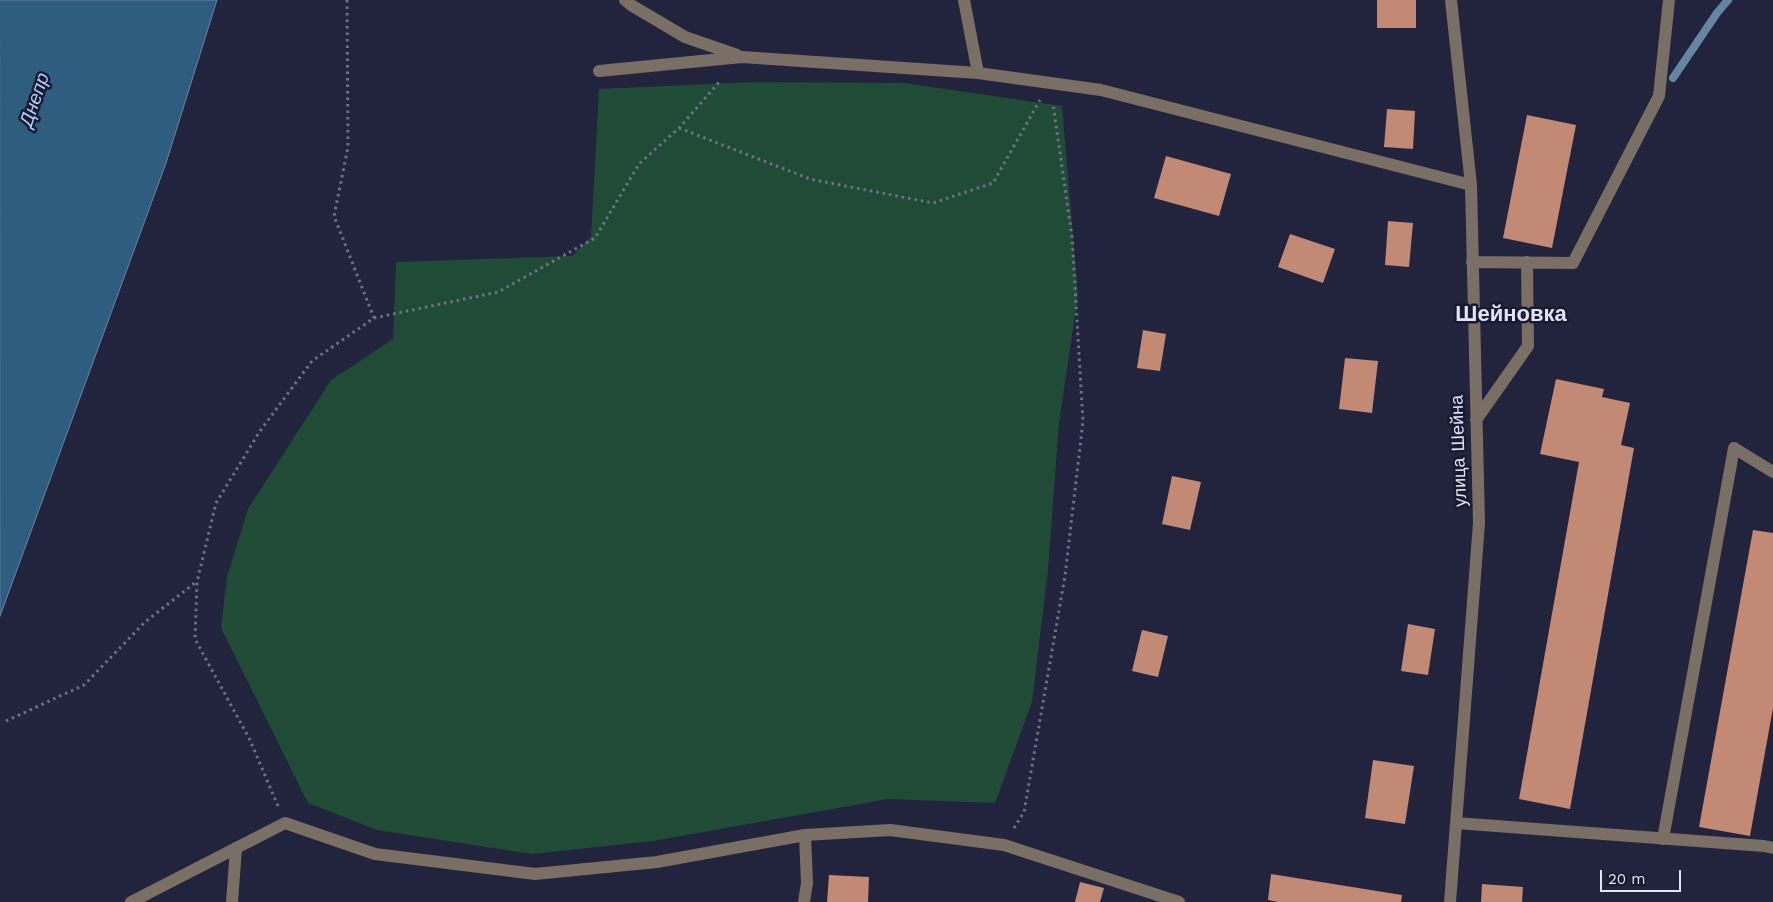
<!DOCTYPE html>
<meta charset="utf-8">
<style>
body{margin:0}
#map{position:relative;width:1773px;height:902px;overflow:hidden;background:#22233d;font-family:"Work Sans",sans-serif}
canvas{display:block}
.scale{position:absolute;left:1600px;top:870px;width:81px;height:22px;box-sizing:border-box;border:2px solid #e2e4f5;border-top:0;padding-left:6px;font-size:15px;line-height:18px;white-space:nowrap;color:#e2e4f5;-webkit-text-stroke:4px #191932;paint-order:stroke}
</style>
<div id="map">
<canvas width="1773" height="902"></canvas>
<div class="scale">20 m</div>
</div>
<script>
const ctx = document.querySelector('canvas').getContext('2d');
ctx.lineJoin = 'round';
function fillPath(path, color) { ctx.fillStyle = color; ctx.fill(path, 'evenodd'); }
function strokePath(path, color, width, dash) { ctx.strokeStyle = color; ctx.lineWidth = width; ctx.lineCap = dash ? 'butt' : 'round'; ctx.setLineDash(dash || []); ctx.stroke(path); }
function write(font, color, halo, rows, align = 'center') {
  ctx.font = font + ' "Work Sans",sans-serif'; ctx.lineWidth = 5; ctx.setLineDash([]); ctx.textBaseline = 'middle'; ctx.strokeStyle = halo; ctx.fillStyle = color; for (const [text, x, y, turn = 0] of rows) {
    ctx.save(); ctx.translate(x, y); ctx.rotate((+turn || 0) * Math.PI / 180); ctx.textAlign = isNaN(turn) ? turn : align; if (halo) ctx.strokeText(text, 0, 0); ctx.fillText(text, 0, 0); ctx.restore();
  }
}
fillPath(new Path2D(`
 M755 82 904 83 1062 106 1078 295 1059 423 1048 569 1032 702 995 803 888 799 653 841 532 854 377 830 308 803 221 628 227 577 248 509 331 380 393 339 396 262 572 256 591 237 599 89Z`), '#204c37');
const water = new Path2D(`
 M0 0H217L166 163 0 616Z`);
fillPath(water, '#2f5d80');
strokePath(water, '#6586a3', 1);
strokePath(new Path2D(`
 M1673 78 1717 13 1728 0`), '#6586a3', 8);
fillPath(new Path2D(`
 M1377 0H1416V28H1377Z
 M1387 109 1415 111 1413 149 1384 147Z
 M1527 115 1576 125 1552 248 1503 238Z
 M1166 156 1231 174 1219 216 1154 198Z
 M1388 221 1413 223 1409 267 1385 265Z
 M1290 234 1335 249 1323 283 1278 267Z
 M1143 330 1166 334 1160 371 1137 368Z
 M1345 358 1378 361 1372 413 1339 409Z
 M1556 379 1604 389 1602 397 1630 403 1621 445 1634 448 1570 809 1519 799 1579 462 1540 454Z
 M1172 476 1201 482 1190 530 1162 524Z
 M1753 530 1773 533V708L1750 836 1699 827Z
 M1408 624 1435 629 1428 675 1401 671Z
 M1142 630 1168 636 1158 677 1132 671Z
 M1373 760 1414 766 1405 824 1365 818Z
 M1271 874 1402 895 1401 902H1278L1268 900Z
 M829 875 869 877 868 902H827Z
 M1080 882 1104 888 1100 902H1075Z
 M1482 884 1523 887 1522 902H1481Z`), '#c28974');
strokePath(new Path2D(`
 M347 0 348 147 334 216 374 318
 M679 128 810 179 933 203 993 183 1040 100
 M6 721 84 685 145 622 196 582
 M278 806 250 740 195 639 197 582 216 503 260 431 312 361 374 318 498 292 595 238 639 164 679 128 721 80
 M1014 828 1024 812 1065 576 1083 421 1072 237 1053 104`), '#6f7187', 3, [2.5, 4]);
strokePath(new Path2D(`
 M625 0 631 5 685 37 737 55
 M964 0 978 73
 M599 71 742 57 978 73 1101 90 1471 185
 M1472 262 1573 263 1659 96 1669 0
 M1476 420 1528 346 1527 262
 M1456 823 1764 846 1773 848
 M1663 839 1734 448 1773 472
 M131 902 285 823 375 854 535 874 657 862 805 835 890 830 1004 845 1179 902
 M232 902 236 848
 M804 902 807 883 805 835
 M1450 902 1479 523 1471 185 1451 0`), '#7a6f64', 12);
write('18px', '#e2e4f5', '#191932', [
 ["улица Шейна",1459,451,-92]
]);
write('italic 19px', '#aad2f4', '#191932', [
 ["Днепр",35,100,-71]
]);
write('bold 22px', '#e2e4f5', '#191932', [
 ["Шейновка",1511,315]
]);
</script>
